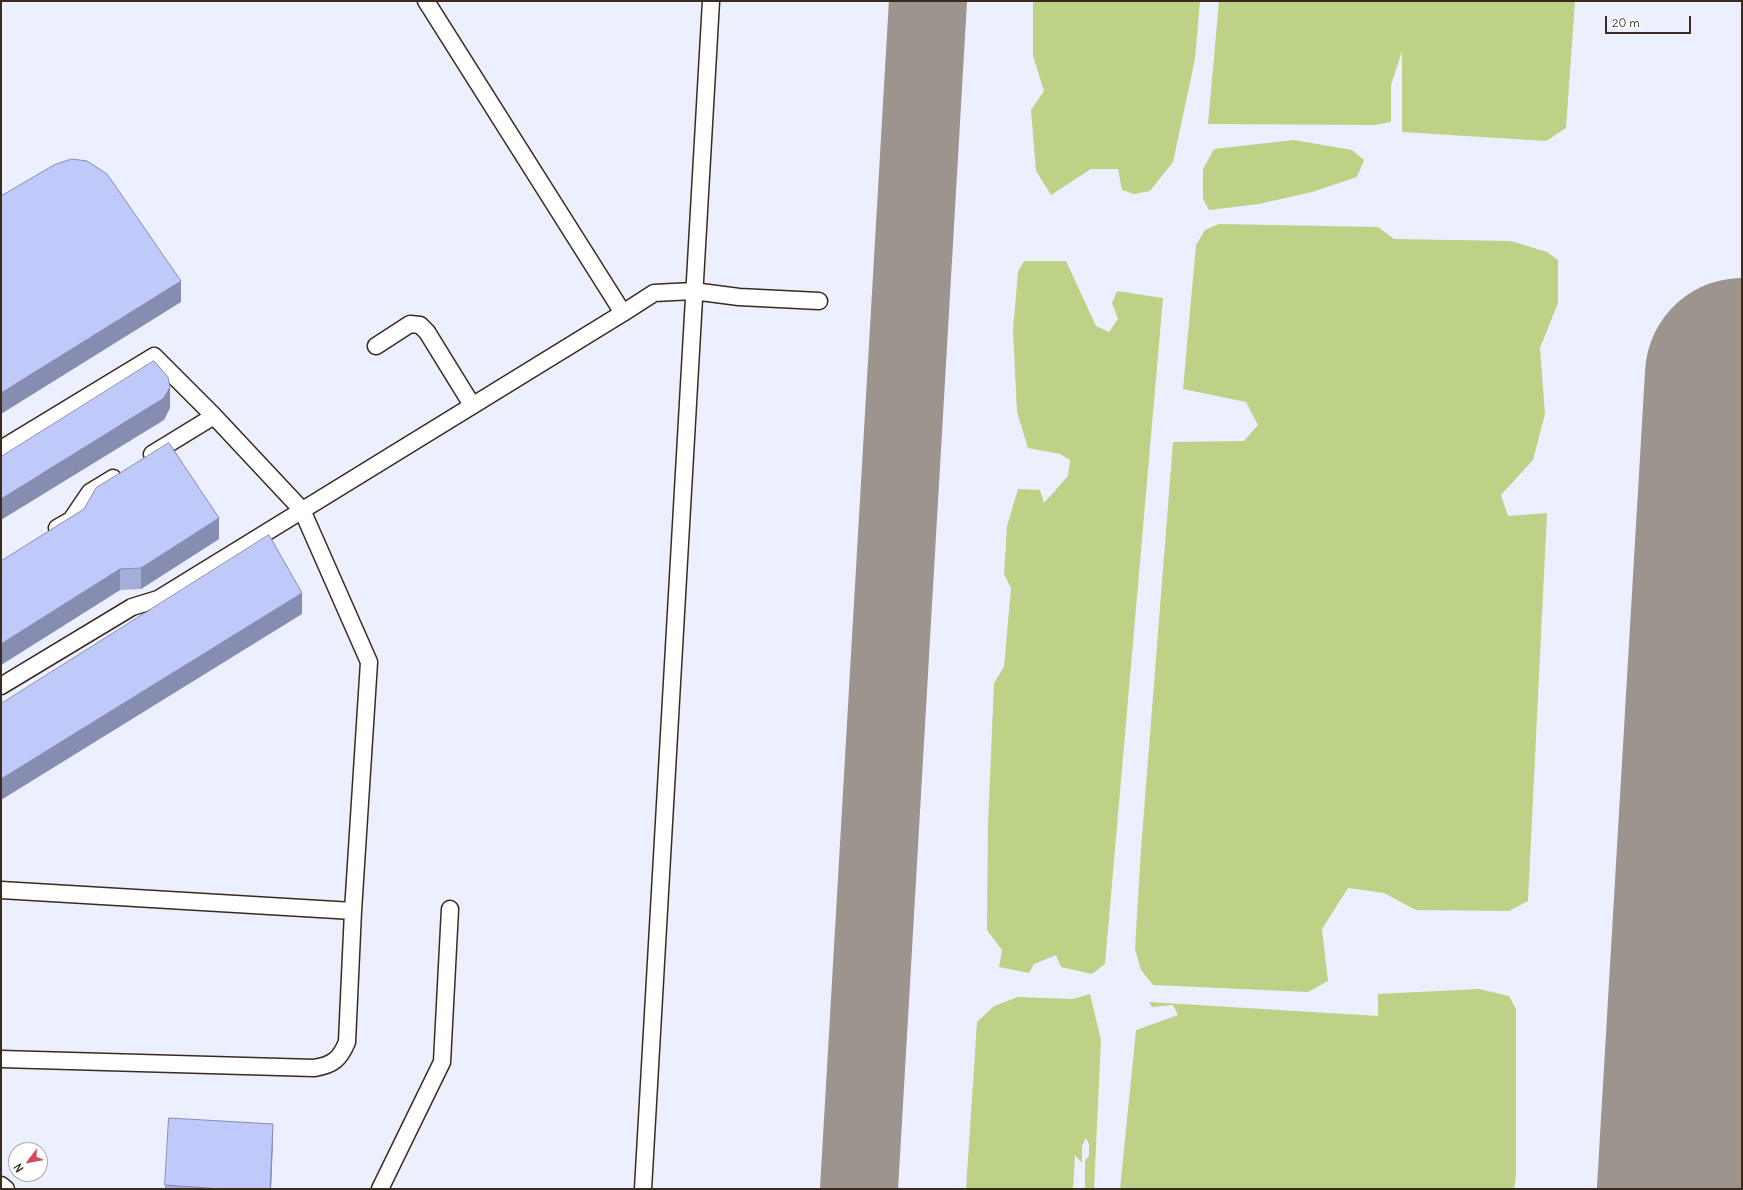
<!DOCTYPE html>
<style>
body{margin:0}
#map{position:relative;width:1743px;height:1190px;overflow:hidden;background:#fff;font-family:Delius,sans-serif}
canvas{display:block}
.frame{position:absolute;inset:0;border:2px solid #3b2a1e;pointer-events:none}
.north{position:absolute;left:8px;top:1142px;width:40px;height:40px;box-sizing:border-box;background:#fff;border:1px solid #b1aaa5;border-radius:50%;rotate:238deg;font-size:11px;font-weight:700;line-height:16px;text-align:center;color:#3b2a1e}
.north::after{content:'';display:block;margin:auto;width:14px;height:18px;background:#d1495b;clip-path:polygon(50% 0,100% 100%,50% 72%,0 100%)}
.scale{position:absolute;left:1605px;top:16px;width:86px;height:18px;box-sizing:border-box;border:2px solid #3b2a1e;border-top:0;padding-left:5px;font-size:12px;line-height:14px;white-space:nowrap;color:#3b2a1e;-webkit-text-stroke:3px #fff;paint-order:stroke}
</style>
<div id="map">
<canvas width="1743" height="1190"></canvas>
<div class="frame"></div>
<div class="north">N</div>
<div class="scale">20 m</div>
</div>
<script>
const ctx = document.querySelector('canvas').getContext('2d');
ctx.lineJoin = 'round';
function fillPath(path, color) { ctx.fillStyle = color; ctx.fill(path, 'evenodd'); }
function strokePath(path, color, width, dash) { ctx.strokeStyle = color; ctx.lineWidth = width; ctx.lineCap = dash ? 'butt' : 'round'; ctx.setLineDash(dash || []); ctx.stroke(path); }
fillPath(new Path2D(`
 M1 1H1742V1189H1ZM16 1150H40V1174H16Z`), '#eceffe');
fillPath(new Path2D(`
 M1033 1H1200L1195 59 1173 162 1150 191 1134 194 1122 190 1118 169H1091L1051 195 1036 171 1031 110 1044 91 1033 56Z
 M1219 1H1575L1566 128 1546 141 1402 132V51L1391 85V122L1375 125 1208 124Z
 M1294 140 1352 150 1364 160 1357 177 1312 192 1259 204 1209 210 1203 199V169L1214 149Z
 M1219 224 1378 227 1394 239 1511 241 1547 252 1558 260V303L1540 348 1545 414 1533 460 1501 495 1508 516 1547 513 1528 901 1509 911 1416 910 1384 893 1348 888 1322 929 1328 981 1308 992 1153 985 1141 970 1135 949 1141 849 1173 442 1244 441 1258 425 1246 402 1183 389 1196 245 1205 230Z
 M1024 261H1066L1096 326 1109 332 1118 319 1112 303 1117 291 1163 298 1105 964 1092 974 1061 967 1056 955 1034 964 1029 973 999 967 1002 950 987 930 988 824 994 683 1004 667 1011 588 1004 574 1007 526 1018 489 1040 490 1044 503 1068 476 1070 460 1060 454 1028 448 1017 412 1013 330 1018 272Z
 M1479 989 1509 996 1516 1009V1176L1514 1189H1120L1136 1030 1178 1015 1173 1005 1152 1007 1149 1002 1378 1016V994Z
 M1090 994 1101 1040 1094 1189H1085V1160L1089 1156V1144L1086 1138 1082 1146V1163L1075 1155 1073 1189H966L977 1022 994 1006 1018 997 1073 999Z`), '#bed287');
strokePath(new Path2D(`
 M859 1189 928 1`), '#9d948e', 78);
strokePath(new Path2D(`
 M1694 1189 1742 375`), '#9d948e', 194);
const service = new Path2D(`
 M623 313 654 293 693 291 739 297 819 301
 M376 346 410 324 420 325 427 332 472 405
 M1 449 154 356 214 416 302 510 369 662 353 911 347 1042C340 1059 333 1065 314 1068L1 1059
 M152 454 214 416
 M57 528 71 520 90 492 113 478
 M1 686 132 607 158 599 623 313 426 1
 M1 890 353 911
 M1 1185 6 1189
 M380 1189 442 1062 450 909
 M643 1189 711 1`);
strokePath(service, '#3b2a1e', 19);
strokePath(service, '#fff', 16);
fillPath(new Path2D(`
 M219 539 141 589 120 590 1 665V561Z
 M273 1140 271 1189H165V1185Z`), '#a4aed8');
fillPath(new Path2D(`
 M181 281V302L1 414V393Z
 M170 387V408L164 420 1 520V499Z
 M219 518V539L141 589V568Z
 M120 569V590L1 665V644Z
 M302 593V614L1 800V779Z
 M273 1124V1140L271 1189H270Z`), '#868db0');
const building = new Path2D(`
 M72 159 87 161 107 174 181 281 1 393V196L54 165Z
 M154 361 168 377 170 387 164 398 1 499V457Z
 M169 443 219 518 141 568 120 569 1 644V561L84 509 96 488Z
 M269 535 302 593 1 779V704Z
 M169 1118 273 1124 270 1189H222L165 1185Z`);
fillPath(building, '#bfcafb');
strokePath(building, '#868db0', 1);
</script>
